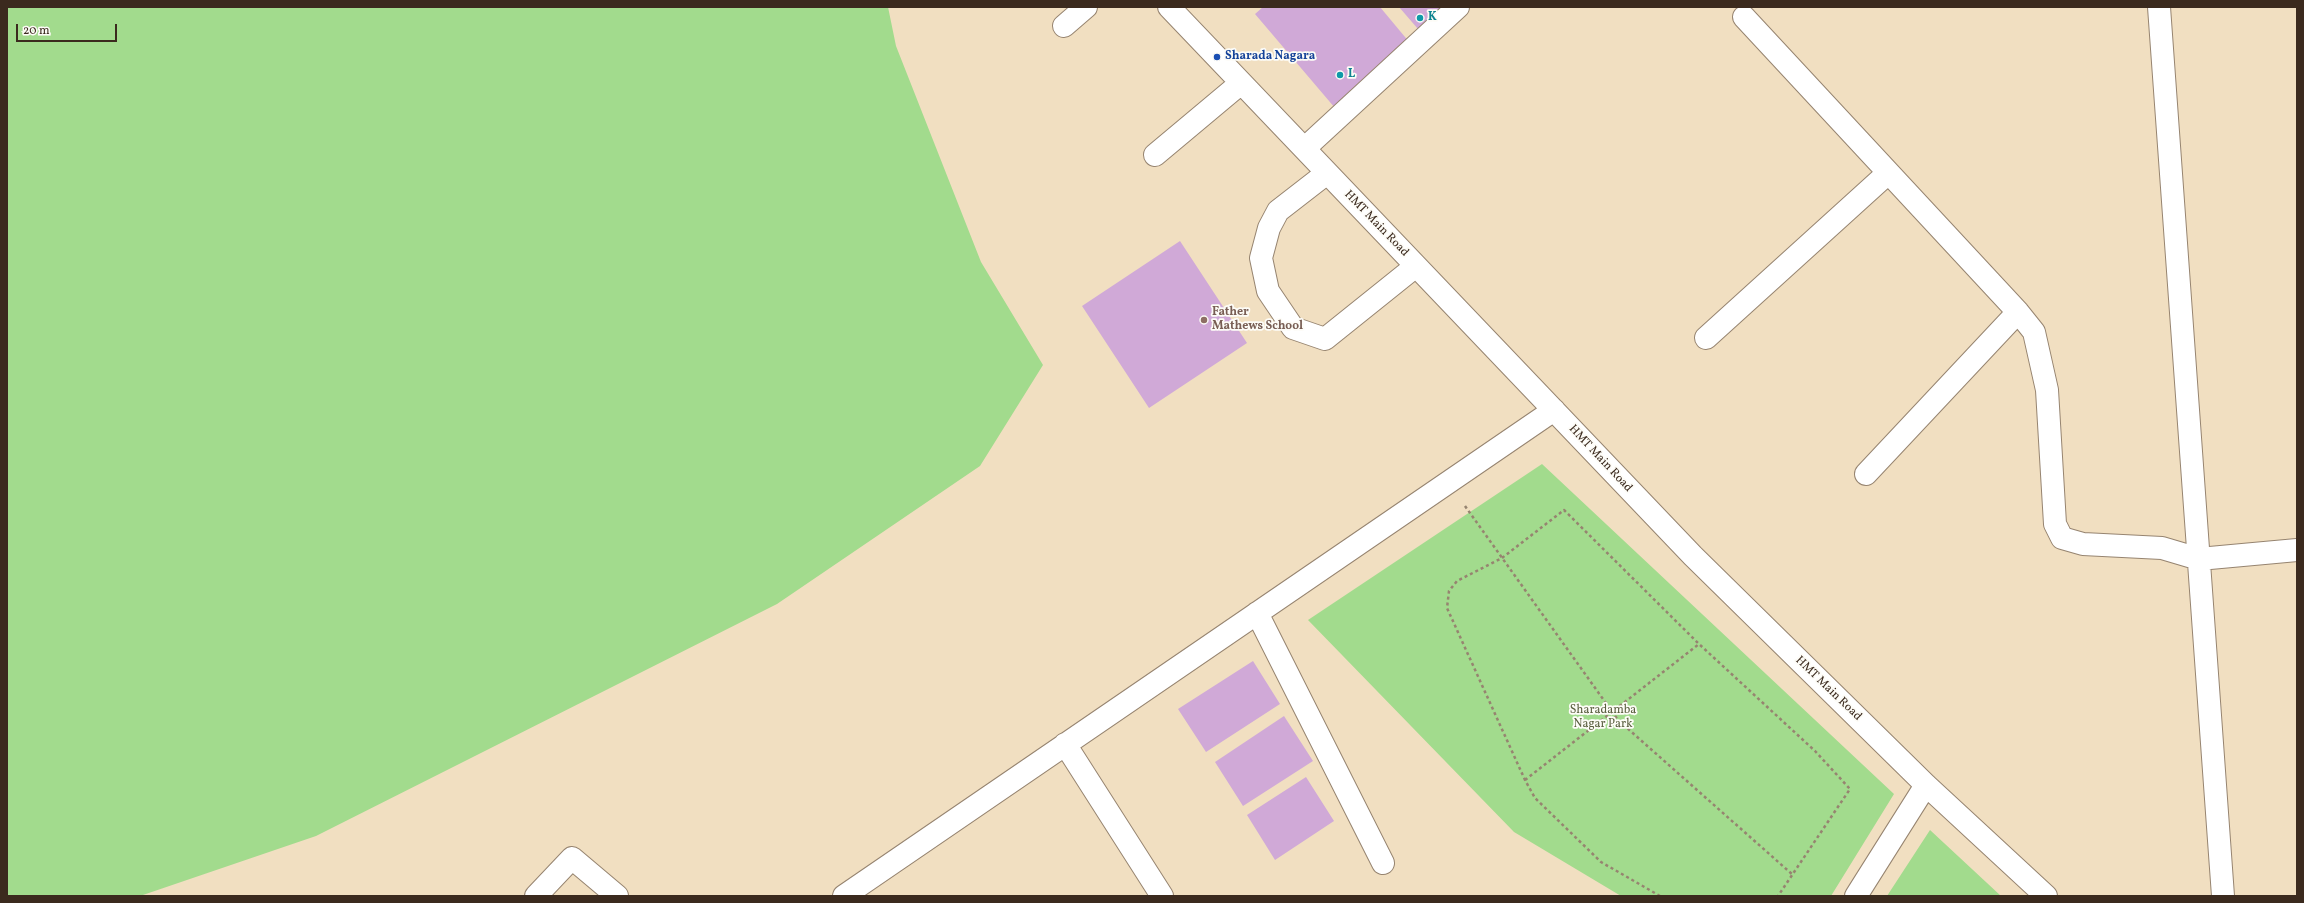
<!DOCTYPE html>
<style>
body{margin:0}
#map{position:relative;width:2304px;height:903px;overflow:hidden;background:#f1dfc1;font-family:Vollkorn,serif}
canvas{display:block}
.frame{position:absolute;inset:0;border:8px solid #3b2a1e;pointer-events:none}
.scale{position:absolute;left:16px;top:24px;width:101px;height:18px;box-sizing:border-box;border:2px solid #3b2a1e;border-top:0;padding-left:5px;font-size:12px;line-height:14px;white-space:nowrap;color:#3b2a1e;-webkit-text-stroke:3px #fdfcf7;paint-order:stroke}
</style>
<div id="map">
<canvas width="2304" height="903"></canvas>
<div class="frame"></div>
<div class="scale">20 m</div>
</div>
<script>
const ctx = document.querySelector('canvas').getContext('2d');
ctx.lineJoin = 'round';
function fillPath(path, color) { ctx.fillStyle = color; ctx.fill(path, 'evenodd'); }
function strokePath(path, color, width, dash) { ctx.strokeStyle = color; ctx.lineWidth = width; ctx.lineCap = dash ? 'butt' : 'round'; ctx.setLineDash(dash || []); ctx.stroke(path); }
function write(font, color, halo, rows, align = 'center') {
  ctx.font = font + ' Vollkorn,serif'; ctx.lineWidth = 3.5; ctx.setLineDash([]); ctx.textBaseline = 'middle'; ctx.strokeStyle = halo; ctx.fillStyle = color; for (const [text, x, y, turn = 0] of rows) {
    ctx.save(); ctx.translate(x, y); ctx.rotate((+turn || 0) * Math.PI / 180); ctx.textAlign = isNaN(turn) ? turn : align; if (halo) ctx.strokeText(text, 0, 0); ctx.fillText(text, 0, 0); ctx.restore();
  }
}
fillPath(new Path2D(`
 M7 7H888L896 46 981 262 1043 365 980 466 777 604 316 836 140 896H7Z
 M1542 464 1894 794 1831 896H1621L1514 832 1308 620Z
 M1930 830 2001 896H1887Z`), '#a2db8d');
fillPath(new Path2D(`
 M1263 7H1380L1410 43 1335 108 1255 14Z
 M1399 7H1444L1418 29Z
 M1180 241 1247 343 1149 408 1082 306Z
 M1253 661 1280 704 1206 752 1178 709Z
 M1284 716 1313 761 1243 806 1215 762Z
 M1306 777 1334 821 1275 860 1247 815Z`), '#d0a9d7');
const minor = new Path2D(`
 M1169 7 1693 556 1926 785 2046 896
 M2159 7 2223 896
 M1744 17 2018 312 2034 332 2047 390 2055 524 2062 538 2083 544 2162 548 2199 559 2297 550
 M1064 26 1086 7
 M1305 148 1458 7
 M1155 155 1241 83
 M1327 173 1278 211 1269 228 1261 258 1268 291 1293 328 1325 339 1416 266
 M1706 338 1888 173
 M1866 474 2018 312
 M1257 613 1383 863
 M1065 744 1162 896
 M536 896 572 858 617 896
 M844 896 1554 410
 M1856 896 1926 785`);
strokePath(minor, '#968470', 24);
strokePath(new Path2D(`
 M1465 506 1618 720 1793 875
 M1525 780 1699 644
 M1660 896 1601 862 1535 798 1525 780 1447 608 1449 591 1457 581 1502 558 1564 510 1699 644 1815 751 1850 789 1778 896`), '#968470', 2.5, [3, 3]);
strokePath(minor, '#fff', 22);
for (const [x, y, r, color] of [
 [1420,18,4,"#0f9aa8"],
 [1217,57,4,"#1a4fb4"],
 [1340,75,4,"#0f9aa8"],
 [1204,320,4,"#8d6e63"]
]) { const dot = new Path2D(); dot.arc(x, y, r, 0, 2 * Math.PI); ctx.fillStyle = color; ctx.fill(dot); strokePath(dot, '#fdfcf7', 1.5); }
write('bold 12px', '#0d838f', '#fdfcf7', [
 ["K",1428,18],
 ["L",1348,75]
], 'left');
write('bold 12px', '#164399', '#fdfcf7', [
 ["Sharada Nagara",1225,57]
], 'left');
write('12px', '#3b2a1e', '#fdfcf7', [
 ["HMT Main Road",1376,224,46],
 ["HMT Main Road",1600,459,47],
 ["HMT Main Road",1828,689,44]
]);
write('bold 12px', '#785e54', '#fdfcf7', [
 ["Father",1212,313],
 ["Mathews School",1212,327]
], 'left');
write('12px', '#5a5f3f', '#fdfcf7', [
 ["Sharadamba",1603,711],
 ["Nagar Park",1603,725]
]);
</script>
